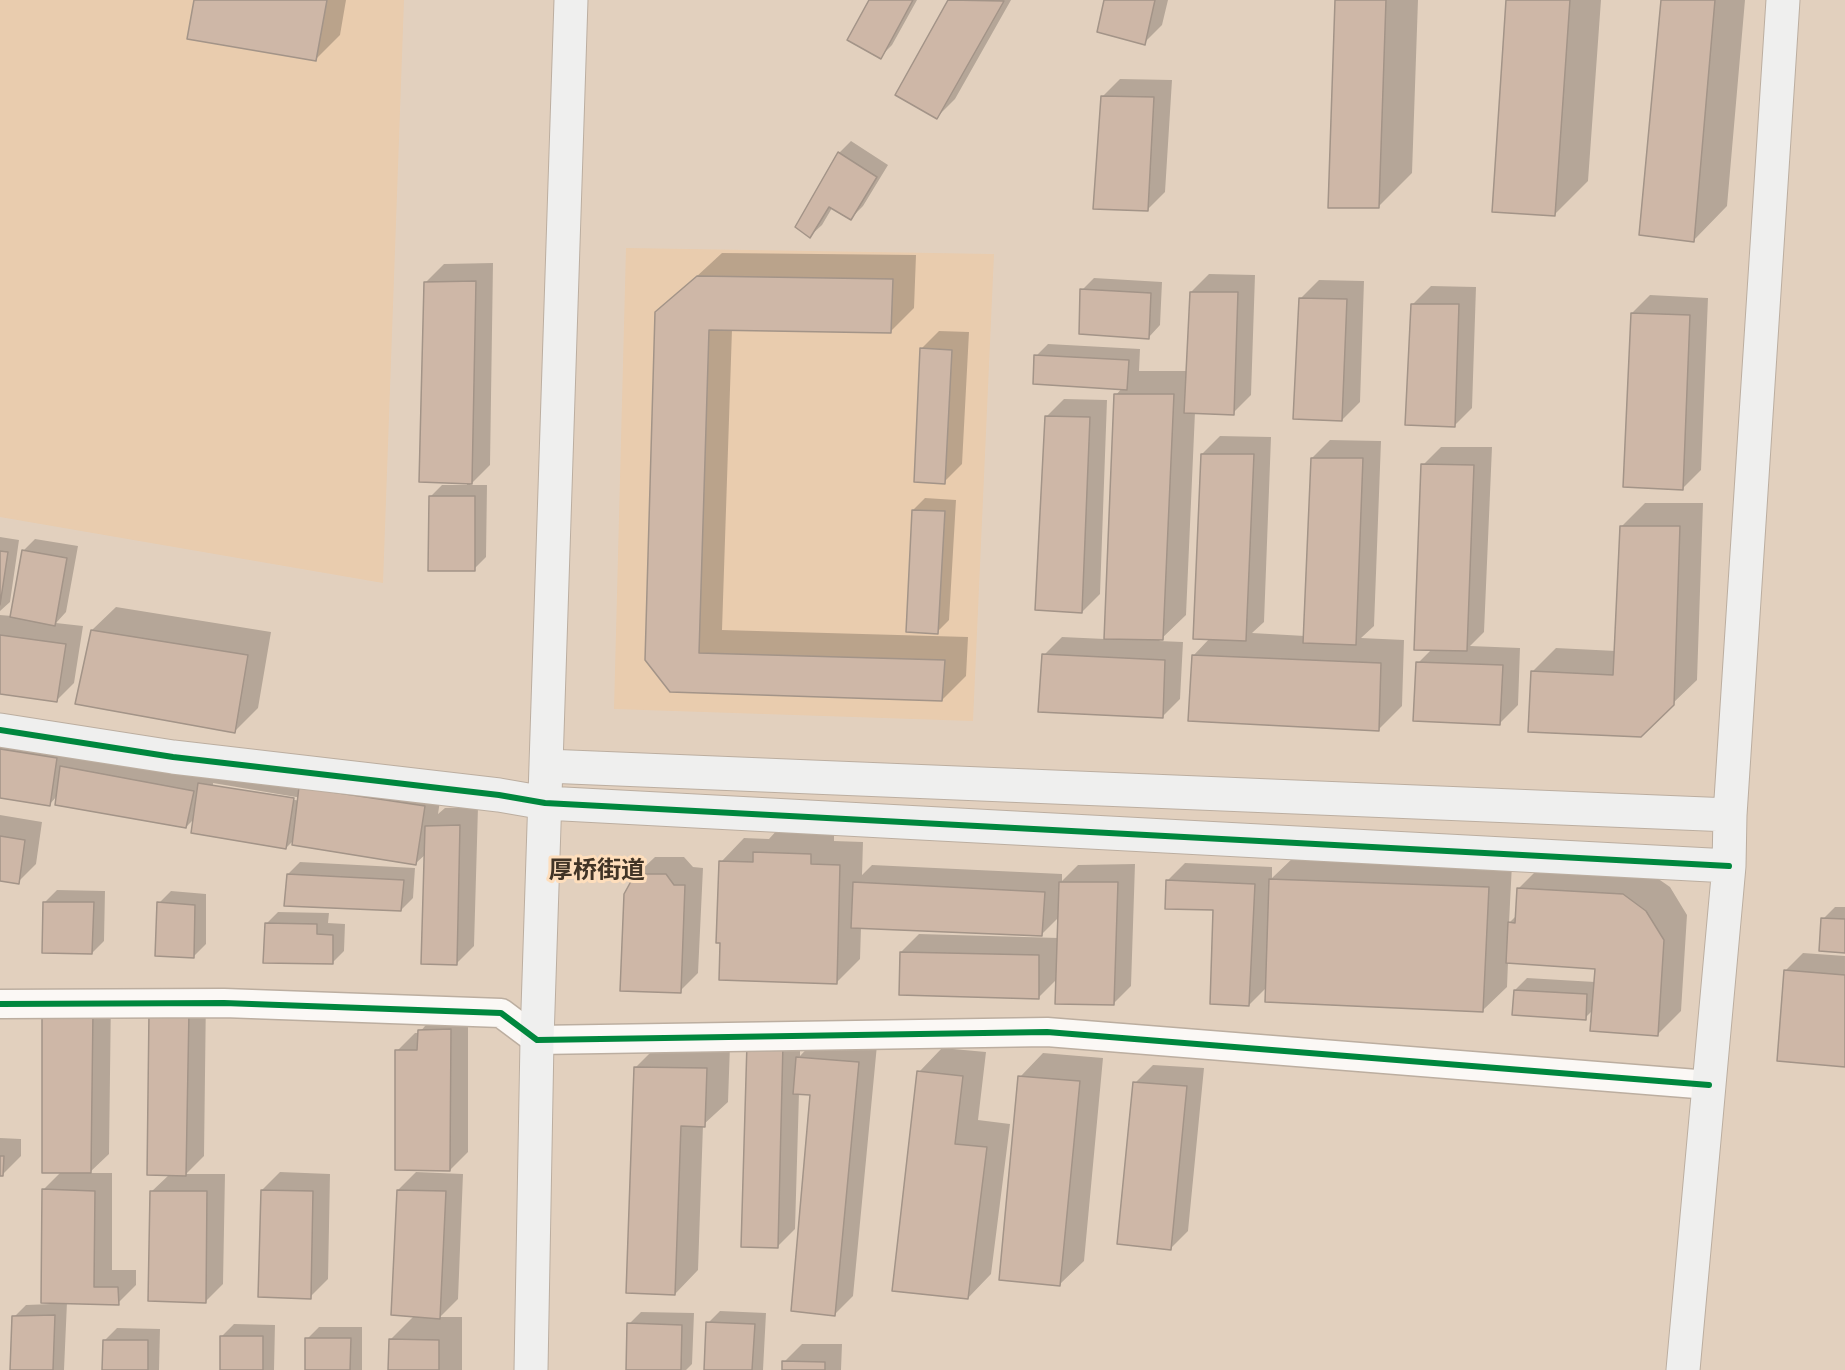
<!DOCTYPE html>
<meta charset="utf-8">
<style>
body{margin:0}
canvas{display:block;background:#e2d0be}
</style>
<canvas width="1845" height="1370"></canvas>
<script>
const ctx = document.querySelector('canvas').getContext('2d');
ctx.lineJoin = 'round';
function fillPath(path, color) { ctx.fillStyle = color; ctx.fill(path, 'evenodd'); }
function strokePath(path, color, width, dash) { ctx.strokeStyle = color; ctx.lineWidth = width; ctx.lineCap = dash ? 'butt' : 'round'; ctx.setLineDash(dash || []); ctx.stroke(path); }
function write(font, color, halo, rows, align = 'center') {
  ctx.font = font + ' Signika,"Noto Sans SC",sans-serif'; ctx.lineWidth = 6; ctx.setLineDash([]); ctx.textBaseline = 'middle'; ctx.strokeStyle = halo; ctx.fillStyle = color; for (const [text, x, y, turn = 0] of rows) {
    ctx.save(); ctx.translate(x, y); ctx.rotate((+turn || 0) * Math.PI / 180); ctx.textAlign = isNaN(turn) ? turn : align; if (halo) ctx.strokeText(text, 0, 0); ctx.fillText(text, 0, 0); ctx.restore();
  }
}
fillPath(new Path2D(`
 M0 0H404L383 583 0 517Z
 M626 248 994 254 973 721 614 709Z`), '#e9ccae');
fillPath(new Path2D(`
 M195 0H346L340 35 316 59Z
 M871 0H917L892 45 880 57Z
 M950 0H1011L955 99 937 117 897 95Z
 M1106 0H1168L1162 25 1144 43Z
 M1337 0H1418L1412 173 1378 207Z
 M1508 0H1601L1588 181 1555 214Z
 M1663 0H1745L1727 206 1694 240Z
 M1120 79 1172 80 1165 192 1147 210 1102 97Z
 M851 141 888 165 863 206 851 218 832 208 822 225 810 236 839 153Z
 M722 253 916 255 914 308 890 332 732 329 722 630 968 637 966 676 942 700 671 690 657 313Z
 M493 263 490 465 470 485H487L486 557 474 569 430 497 442 485H467V482L426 282 444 264Z
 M1209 274 1255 275 1251 395 1233 413 1195 412 1186 615 1159 641 1183 642 1180 699 1162 717 1044 655 1062 637 1105 639 1116 395 1122 388 1036 356 1048 344 1140 349 1139 371H1188L1191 292Z
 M1094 278 1162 282 1160 325 1149 337 1082 290Z
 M1319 280 1364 281 1360 402 1342 420 1301 298Z
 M1431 286 1476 287 1472 408 1454 426 1413 304Z
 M1650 295 1708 298 1701 470 1683 488 1632 313Z
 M939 331 969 332 962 464 944 482 921 349Z
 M1064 399 1107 400 1100 594 1082 612 1046 417Z
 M1220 436 1271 437 1264 622 1252 633 1305 636 1312 458 1330 440 1381 441 1374 626 1361 638 1404 640 1402 706 1378 730 1193 656 1210 638 1202 454Z
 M1441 447H1492L1484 632 1470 646 1520 648 1518 705 1500 723 1418 663 1432 649 1423 465Z
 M925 498 956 500 949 620 937 632 913 510Z
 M1645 503H1703L1697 680 1672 704 1533 671 1556 648 1616 651 1622 526Z
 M0 537 19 540 10 602 0 611Z
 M35 539 78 546 66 612 56 623 83 626 74 683 56 701 0 692V615L12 616 23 551Z
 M116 607 271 632 258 708 234 732 92 630Z
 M0 729 442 788 438 814 445 808 478 807 474 946 456 964 426 854 416 863 294 840 286 848 195 818 186 827 57 796 49 805 0 797ZM213 783 302 798 301 801 213 786Z
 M0 815 42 822 36 864 18 882 0 880Z
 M778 829 834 831V841L863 842 862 875 872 865 1062 874V881L1078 865 1135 864 1131 986 1113 1004 1057 979 1038 998 901 952 919 934 1059 938V917L1042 934 861 927 860 959 836 983 721 862 744 838 769 839Z
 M1295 856 1512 864 1509 923 1517 915 1518 889 1542 865 1647 871 1670 887 1687 915 1681 1011 1657 1035 1593 1010 1585 1018 1515 990 1527 978 1595 982 1596 968 1508 962 1507 987 1483 1010 1267 987 1249 1005 1214 909 1167 881 1185 863 1272 867V878Z
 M655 857H684L693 867 703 868 698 973 680 991 636 875Z
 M300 862 415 868 413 898 401 910 288 874Z
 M57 890 105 891 104 941 92 953 45 902Z
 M171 891 206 894V944L194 956 159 903Z
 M1835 907H1845V951L1823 919Z
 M278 912 329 913 328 923 345 924 344 951 332 963 266 924Z
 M1803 953 1845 956V1065L1785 971Z
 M206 994 204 1156 186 1174H225L223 1284 205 1302 151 1192 170 1174 151 1012Z
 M111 995 109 1154 89 1173H112V1270H136V1285L118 1303 67 1302 64 1370H11L14 1317 26 1305 51 1304 43 1190 62 1171 44 1013Z
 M437 1012H468V1152L450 1170 397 1051 415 1033H419Z
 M800 1027V1056L815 1040 877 1045 853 1296 835 1314 812 1093H799L795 1229 777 1247 748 1044Z
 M659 1044 730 1045 728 1102 703 1125 698 1270 675 1294 635 1068Z
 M942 1048 986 1052 978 1120 1010 1124 991 1274 968 1298 919 1072Z
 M1043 1053 1103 1058 1084 1261 1060 1284 1020 1077Z
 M1153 1065 1204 1068 1188 1231 1170 1249 1135 1083Z
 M0 1138 21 1139V1156L3 1174H0Z
 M280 1172 330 1174 328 1279 310 1297 262 1190Z
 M416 1172 463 1174 458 1299 440 1317H462V1370H390V1340L415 1315 398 1190Z
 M720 1311 766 1313 763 1370H706L708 1323Z
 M641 1312 694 1313 692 1364 686 1370H628L629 1324Z
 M234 1324 275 1325 274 1370H221L222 1336Z
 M319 1327H362V1370H307V1339Z
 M117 1328 160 1329 159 1370H104L105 1340Z
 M802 1344H842L841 1370H783L784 1362Z`), '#0003');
const building = new Path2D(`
 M194 0H327L316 61 187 39Z
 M869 0H913L881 59 847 40Z
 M948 0 1004 1 937 119 895 95Z
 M1104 0H1155L1145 45 1097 32Z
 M1335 0H1386L1379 208H1328Z
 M1506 0H1570L1555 216 1492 212Z
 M1661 0H1715L1694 242 1639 235Z
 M1101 96 1154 97 1148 211 1093 209Z
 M838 152 877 177 851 220 829 207 810 238 795 227Z
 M697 276 893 279 891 333 709 330 699 653 945 660 942 701 670 692 645 660 655 312Z
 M476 281 472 484 419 482 424 282Z
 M1080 289 1151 293 1149 339 1079 334Z
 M1190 292H1238L1234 415 1184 413Z
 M1299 298 1347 299 1342 421 1293 419Z
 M1411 304H1459L1455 427 1405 425Z
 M1631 313 1690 315 1683 490 1623 487Z
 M920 348 952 350 945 484 914 482Z
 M1034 355 1129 360 1127 390 1033 384Z
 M1114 394H1174L1163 640 1104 639Z
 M1045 416 1090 417 1082 613 1035 610Z
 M1201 454H1254L1246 641 1193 639Z
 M1311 458H1363L1356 645 1303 643Z
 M1421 464 1474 465 1467 651 1414 650Z
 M429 496H475V571H428Z
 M912 510 945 511 938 634 906 632Z
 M1620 526H1680L1674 705 1641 737 1528 732 1531 671 1613 675Z
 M22 550 67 558 55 626 10 617Z
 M0 551 8 552 0 605Z
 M91 630 248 655 235 733 75 704Z
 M0 635 66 644 57 702 0 694Z
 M1042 654 1165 660 1163 718 1038 712Z
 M1192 655 1381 663 1379 731 1188 721Z
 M1416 662 1503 665 1500 725 1413 721Z
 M0 749 57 758 50 806 0 798Z
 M60 766 194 791 186 828 55 805Z
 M198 783 294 798 286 849 191 833Z
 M299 787 425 806 416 865 292 845Z
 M460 825 457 965 421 964 425 826Z
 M0 836 25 840 19 884 0 881Z
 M753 852 811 854V864L840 865 837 984 719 980 720 943H716L719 861 753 862Z
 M287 874 404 880 401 911 284 906Z
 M635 874H666L674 885H685L681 993 620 991 624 894Z
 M1269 879 1489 887 1483 1012 1265 1002Z
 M1166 880 1255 884 1249 1006 1210 1004 1213 910 1165 909Z
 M853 882 1045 892 1042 936 851 928Z
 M1059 882H1118L1114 1005 1055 1004Z
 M1517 888 1623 894 1646 911 1664 940 1658 1036 1590 1031 1595 969 1506 963 1508 922 1515 923Z
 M43 902H94L92 954 42 953Z
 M157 902 195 905 194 958 155 956Z
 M1821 918 1845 919V953L1819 951Z
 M265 923 317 924V934L333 935V964L263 963Z
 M900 952 1039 955V999L899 995Z
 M1784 970 1845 975V1067L1777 1061Z
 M1514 990 1587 994 1586 1020 1512 1015Z
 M189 1011 186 1176 147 1175 149 1012Z
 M93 1012 91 1173H42V1013Z
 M451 1029 450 1171 395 1170V1050H417L418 1030Z
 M747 1043 783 1044 778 1248 741 1247Z
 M796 1057 859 1062 835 1316 791 1311 810 1095 793 1094Z
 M634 1067 707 1068 705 1127 681 1126 675 1295 626 1293Z
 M917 1071 963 1076 955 1144 987 1147 968 1299 892 1291Z
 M1018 1076 1080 1081 1060 1286 999 1280Z
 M1133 1082 1187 1086 1171 1250 1117 1244Z
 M0 1156H4L3 1176H0Z
 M42 1189 95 1191 94 1287H118L119 1305 41 1303Z
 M261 1190 313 1191 311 1299 258 1297Z
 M397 1190 446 1191 440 1319 391 1315Z
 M150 1191H207L206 1303 148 1301Z
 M55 1315 53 1370H10L12 1316Z
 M706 1322 755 1324 752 1370H704Z
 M627 1323 682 1325 681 1370H626Z
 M220 1336H263V1370H220Z
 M305 1338H351L350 1370H305Z
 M389 1339 439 1340V1370H388Z
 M103 1340H148V1370H102Z
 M782 1361 825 1362V1370H782Z`);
fillPath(building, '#ceb7a7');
strokePath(building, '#a39488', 1.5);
const street = new Path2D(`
 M0 1004 224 1003 501 1013 537 1040 1047 1032 1709 1085`);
const secondary = new Path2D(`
 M0 730 173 757 499 795 545 803 1729 866
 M546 766 1730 815
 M531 1370 537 1040 571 0
 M1683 1370 1729 866 1730 815 1783 0`);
strokePath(street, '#bcaea0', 31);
strokePath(secondary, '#bcaea0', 35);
strokePath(street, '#fbf8f5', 28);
strokePath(secondary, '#efefee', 33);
strokePath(new Path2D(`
 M0 730 173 757 499 795 545 803 1729 866
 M0 1004 224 1003 501 1013 537 1040 1047 1032 1709 1085`), '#00873e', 6);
write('bold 24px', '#413426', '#fedebc', [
 ["厚桥街道",597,872]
]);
</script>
